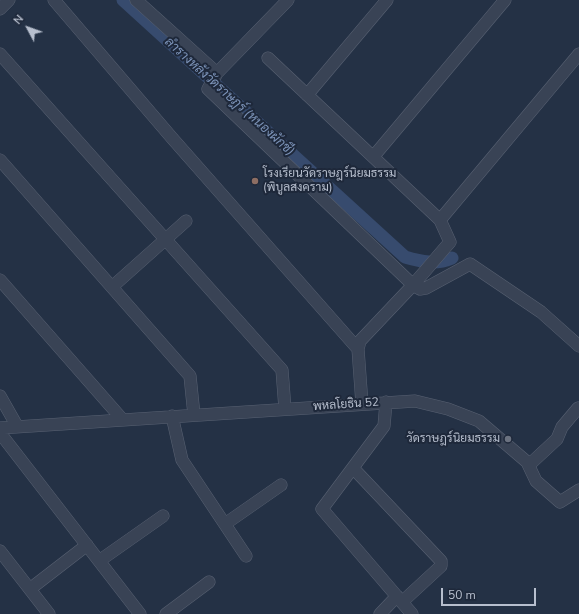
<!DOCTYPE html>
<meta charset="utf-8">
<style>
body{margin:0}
#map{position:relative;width:579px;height:614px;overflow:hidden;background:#243145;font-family:"Nunito Sans",sans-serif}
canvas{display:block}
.north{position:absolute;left:8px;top:8px;width:40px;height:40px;-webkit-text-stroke:3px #1e283a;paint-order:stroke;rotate:311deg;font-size:11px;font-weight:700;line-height:16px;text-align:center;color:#b7bfce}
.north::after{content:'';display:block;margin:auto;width:14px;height:18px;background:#b7bfce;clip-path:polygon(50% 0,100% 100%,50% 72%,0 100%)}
.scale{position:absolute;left:441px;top:588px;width:95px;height:18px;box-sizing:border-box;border:2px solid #b7bfce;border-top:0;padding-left:5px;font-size:12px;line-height:14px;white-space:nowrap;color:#b7bfce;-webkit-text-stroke:3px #1e283a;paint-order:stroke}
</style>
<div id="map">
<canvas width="579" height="614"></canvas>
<div class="north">N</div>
<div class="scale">50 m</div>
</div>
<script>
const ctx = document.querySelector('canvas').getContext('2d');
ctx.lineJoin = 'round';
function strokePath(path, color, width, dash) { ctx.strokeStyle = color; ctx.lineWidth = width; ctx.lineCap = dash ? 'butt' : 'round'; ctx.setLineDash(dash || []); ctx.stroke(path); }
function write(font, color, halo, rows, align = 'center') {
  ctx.font = font + ' "Nunito Sans",Sarabun,sans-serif'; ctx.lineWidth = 4; ctx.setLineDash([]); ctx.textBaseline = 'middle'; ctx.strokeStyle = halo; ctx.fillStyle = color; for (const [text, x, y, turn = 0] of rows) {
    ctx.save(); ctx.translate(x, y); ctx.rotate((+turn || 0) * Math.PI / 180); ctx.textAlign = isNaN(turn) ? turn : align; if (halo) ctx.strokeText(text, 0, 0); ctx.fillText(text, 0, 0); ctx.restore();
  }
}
strokePath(new Path2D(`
 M123 0 405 257C422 262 436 265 452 258`), '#374b6e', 13);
const minor = new Path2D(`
 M54 0 172 138 358 349
 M136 0 217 73 288 0
 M0 9 9 0
 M0 54 282 370 285 409
 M268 58 440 220 450 242 413 285 360 341 358 349 362 404
 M217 73 208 89 413 285 420 289 426 288 470 264 541 312 579 346
 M307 95 387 0
 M373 157 505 0
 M0 160 190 376 194 415
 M440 220 579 54
 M0 280 122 419
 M112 287 186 221
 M0 396 17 426
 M386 402 384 426 322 509 412 614
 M172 416 182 460 246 556
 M0 428 415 401 448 409 479 421 527 462 536 481 560 502 579 490
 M0 433 140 614
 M529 465 557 439 562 427 578 408
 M353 468 441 561V566L402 602
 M225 524 281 485
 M0 551 49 614
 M99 561 163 516
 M30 589 87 545
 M166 614 209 582
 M380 614 397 596`);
strokePath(minor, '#586172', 13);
strokePath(minor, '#394355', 12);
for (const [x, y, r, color] of [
 [255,181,4,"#8d6e63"],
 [508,439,4,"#6b7280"]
]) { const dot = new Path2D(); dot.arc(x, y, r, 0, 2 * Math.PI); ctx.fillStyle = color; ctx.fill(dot); strokePath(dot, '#1e283a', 1.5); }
write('12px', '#b7bfce', '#1e283a', [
 ["โรงเรียนวัดราษฎร์นิยมธรรม",263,174],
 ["(พิบูลสงคราม)",263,188],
 ["วัดราษฎร์นิยมธรรม",500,439,"right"]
], 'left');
write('12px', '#b7bfce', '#1e283a', [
 ["พหลโยธิน 52",346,405,-4]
]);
write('italic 13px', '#7c93b8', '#1e283a', [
 ["ลำรางหลังวัดราษฎร์ (หนองผักชี)",229,97,42]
]);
</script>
